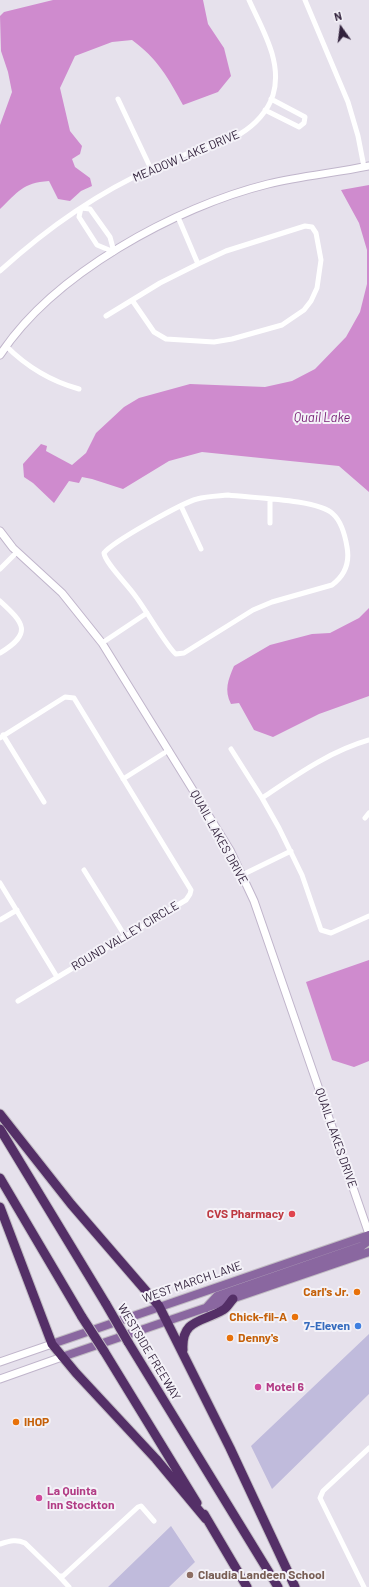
<!DOCTYPE html>
<style>
body{margin:0}
#map{position:relative;width:369px;height:1587px;overflow:hidden;background:#e6e1ec;font-family:Barlow,sans-serif}
canvas{display:block}
.north{position:absolute;left:321px;top:8px;width:40px;height:40px;-webkit-text-stroke:3px #f4f2f8;paint-order:stroke;rotate:346deg;font-size:11px;font-weight:700;line-height:16px;text-align:center;color:#32223c}
.north::after{content:'';display:block;margin:auto;width:14px;height:18px;background:#32223c;clip-path:polygon(50% 0,100% 100%,50% 72%,0 100%)}
</style>
<div id="map">
<canvas width="369" height="1587"></canvas>
<div class="north">N</div>
</div>
<script>
const ctx = document.querySelector('canvas').getContext('2d');
ctx.lineJoin = 'round';
function fillPath(path, color) { ctx.fillStyle = color; ctx.fill(path, 'evenodd'); }
function strokePath(path, color, width, dash) { ctx.strokeStyle = color; ctx.lineWidth = width; ctx.lineCap = dash ? 'butt' : 'round'; ctx.setLineDash(dash || []); ctx.stroke(path); }
function write(font, color, halo, rows, align = 'center') {
  ctx.font = font + ' Barlow,sans-serif'; ctx.lineWidth = 4; ctx.setLineDash([]); ctx.textBaseline = 'middle'; ctx.strokeStyle = halo; ctx.fillStyle = color; for (const [text, x, y, turn = 0] of rows) {
    ctx.save(); ctx.translate(x, y); ctx.rotate((+turn || 0) * Math.PI / 180); ctx.textAlign = isNaN(turn) ? turn : align; if (halo) ctx.strokeText(text, 0, 0); ctx.fillText(text, 0, 0); ctx.restore();
  }
}
fillPath(new Path2D(`
 M369 1334V1394L272 1489 251 1446Z
 M171 1526 195 1562 169 1587H108Z`), '#c0bbdc');
fillPath(new Path2D(`
 M53 0H203L208 24 224 48 231 76 218 92 183 105C169 79 157 58 132 40L112 42 75 56 60 88 70 131 82 146 80 154 72 159 75 167 90 178 92 186 81 191 70 201 58 199 49 181C22 183 18 192 0 209V125L12 92 8 72 1 51 0 16 4 12Z
 M369 185V492L339 466 202 452 169 461 123 489 92 479 82 477 79 483 69 481 54 503 33 483 24 477 23 464 41 444 47 446 46 451 72 465 86 453 96 433 124 407 139 398 190 384 265 387 292 381 315 369 346 337 360 312 367 284V250L359 223 341 190Z
 M369 608V696L319 714 273 737 254 730 239 703 231 704C224 690 228 680 234 666L270 645 312 634 330 633 359 618Z
 M369 960V1061L354 1067 332 1060 306 982Z`), '#cf8bce');
const secondary = new Path2D(`
 M0 355C53 274 175 207 268 184 301 176 335 173 369 166
 M0 531 13 548 62 593 102 643 230 850 254 901 369 1234
 M0 1362 52 1344
 M0 1379 62 1357`);
const primary = new Path2D(`
 M206 1308 217 1296 362 1246 367 1242 369 1235
 M52 1344 369 1235
 M62 1357 369 1252`);
const highway = new Path2D(`
 M0 1114 71 1204 159 1306 230 1448 295 1587
 M0 1129 106 1304
 M0 1178 82 1317
 M0 1207 52 1344 76 1373 156 1459 206 1519
 M128 1342 278 1587
 M183 1350C181 1319 203 1322 223 1310 227 1308 230 1302 233 1299
 M104 1351 197 1503
 M204 1514 247 1587`);
strokePath(secondary, '#c0b5cb', 9);
strokePath(primary, '#c2bdc4', 10);
strokePath(highway, '#c2bdc4', 11);
strokePath(new Path2D(`
 M305 0 348 102 358 136 364 167
 M118 99 151 169
 M265 110 299 127 304 123 305 117 271 99
 M81 208 90 209 110 237 114 252 97 245 79 217Z
 M178 217 198 264
 M0 271C45 230 97 193 153 168 165 163 177 157 189 153 205 146 225 143 240 134 255 125 268 111 273 95 283 62 262 29 249 0
 M106 316 160 283 198 264 226 251 305 226 312 227 316 233 321 260 317 288 311 301 304 310 282 325 232 339 214 342 166 339 154 332 132 300
 M6 346C27 367 50 381 79 389
 M228 495C251 498 318 499 333 514 342 522 345 535 347 547 350 563 344 576 332 585L272 602 253 610 184 653 176 654C169 650 144 607 136 597 129 586 105 563 104 553 112 542 182 503 197 499 207 496 218 496 228 495Z
 M181 506 201 549
 M270 523V500
 M0 569 17 552
 M0 601C24 623 33 633 0 653
 M102 643 147 613
 M3 735 44 802
 M0 738 65 697 74 698 191 890 190 894 186 900 18 1001
 M369 740C330 751 295 776 262 798L279 828 302 875 321 930 331 933 369 916
 M231 749 262 798
 M123 779 169 750
 M365 818 369 813
 M84 870 125 936
 M242 875 291 851
 M0 883 57 977
 M0 920 17 910
 M0 1544C10 1541 16 1539 25 1543L59 1576H63L138 1507 141 1506 154 1521
 M59 1576 69 1587
 M364 1587 320 1498 323 1491 369 1448`), '#fff', 5);
strokePath(secondary, '#fff', 7);
strokePath(primary, '#8a67a0', 8);
strokePath(highway, '#542f67', 9);
const highwayBridge = new Path2D(`
 M106 1304 128 1342
 M82 1317 104 1351`);
strokePath(highwayBridge, '#c2bdc4', 11, []);
strokePath(highwayBridge, '#542f67', 9);
for (const [x, y, r, color] of [
 [292,1214,4,"#e0444e"],
 [357,1292,4,"#e8710a"],
 [295,1317,4,"#e8710a"],
 [358,1326,4,"#3f7fe0"],
 [230,1338,4,"#e8710a"],
 [258,1387,4,"#d1479c"],
 [16,1422,4,"#e8710a"],
 [39,1498,4,"#d1479c"],
 [190,1575,4,"#8d6e63"]
]) { const dot = new Path2D(); dot.arc(x, y, r, 0, 2 * Math.PI); ctx.fillStyle = color; ctx.fill(dot); strokePath(dot, '#f4f2f8', 1.5); }
write('12px', '#32223c', '#f4f2f8', [
 ["MEADOW LAKE DRIVE",186,156,-23],
 ["QUAIL LAKES DRIVE",219,837,61],
 ["ROUND VALLEY CIRCLE",125,936,-31],
 ["QUAIL LAKES DRIVE",336,1138,71],
 ["WEST MARCH LANE",192,1282,-19],
 ["WESTSIDE FREEWAY",149,1352,59]
]);
write('bold 12px', '#be3a42', '#f4f2f8', [
 ["CVS Pharmacy",284,1214]
], 'right');
write('bold 12px', '#c56008', '#f4f2f8', [
 ["Carl's Jr.",349,1292],
 ["Chick-fil-A",287,1317],
 ["Denny's",238,1338,"left"],
 ["IHOP",24,1422,"left"]
], 'right');
write('bold 12px', '#366cbe', '#f4f2f8', [
 ["7-Eleven",350,1326]
], 'right');
write('bold 12px', '#b23c85', '#f4f2f8', [
 ["Motel 6",266,1387],
 ["La Quinta",47,1491],
 ["Inn Stockton",47,1505]
], 'left');
write('bold 12px', '#785e54', '#f4f2f8', [
 ["Claudia Landeen School",198,1575]
], 'left');
write('italic 13px', '#761e73', '#f4f2f8', [
 ["Quail Lake",322,418]
]);
</script>
